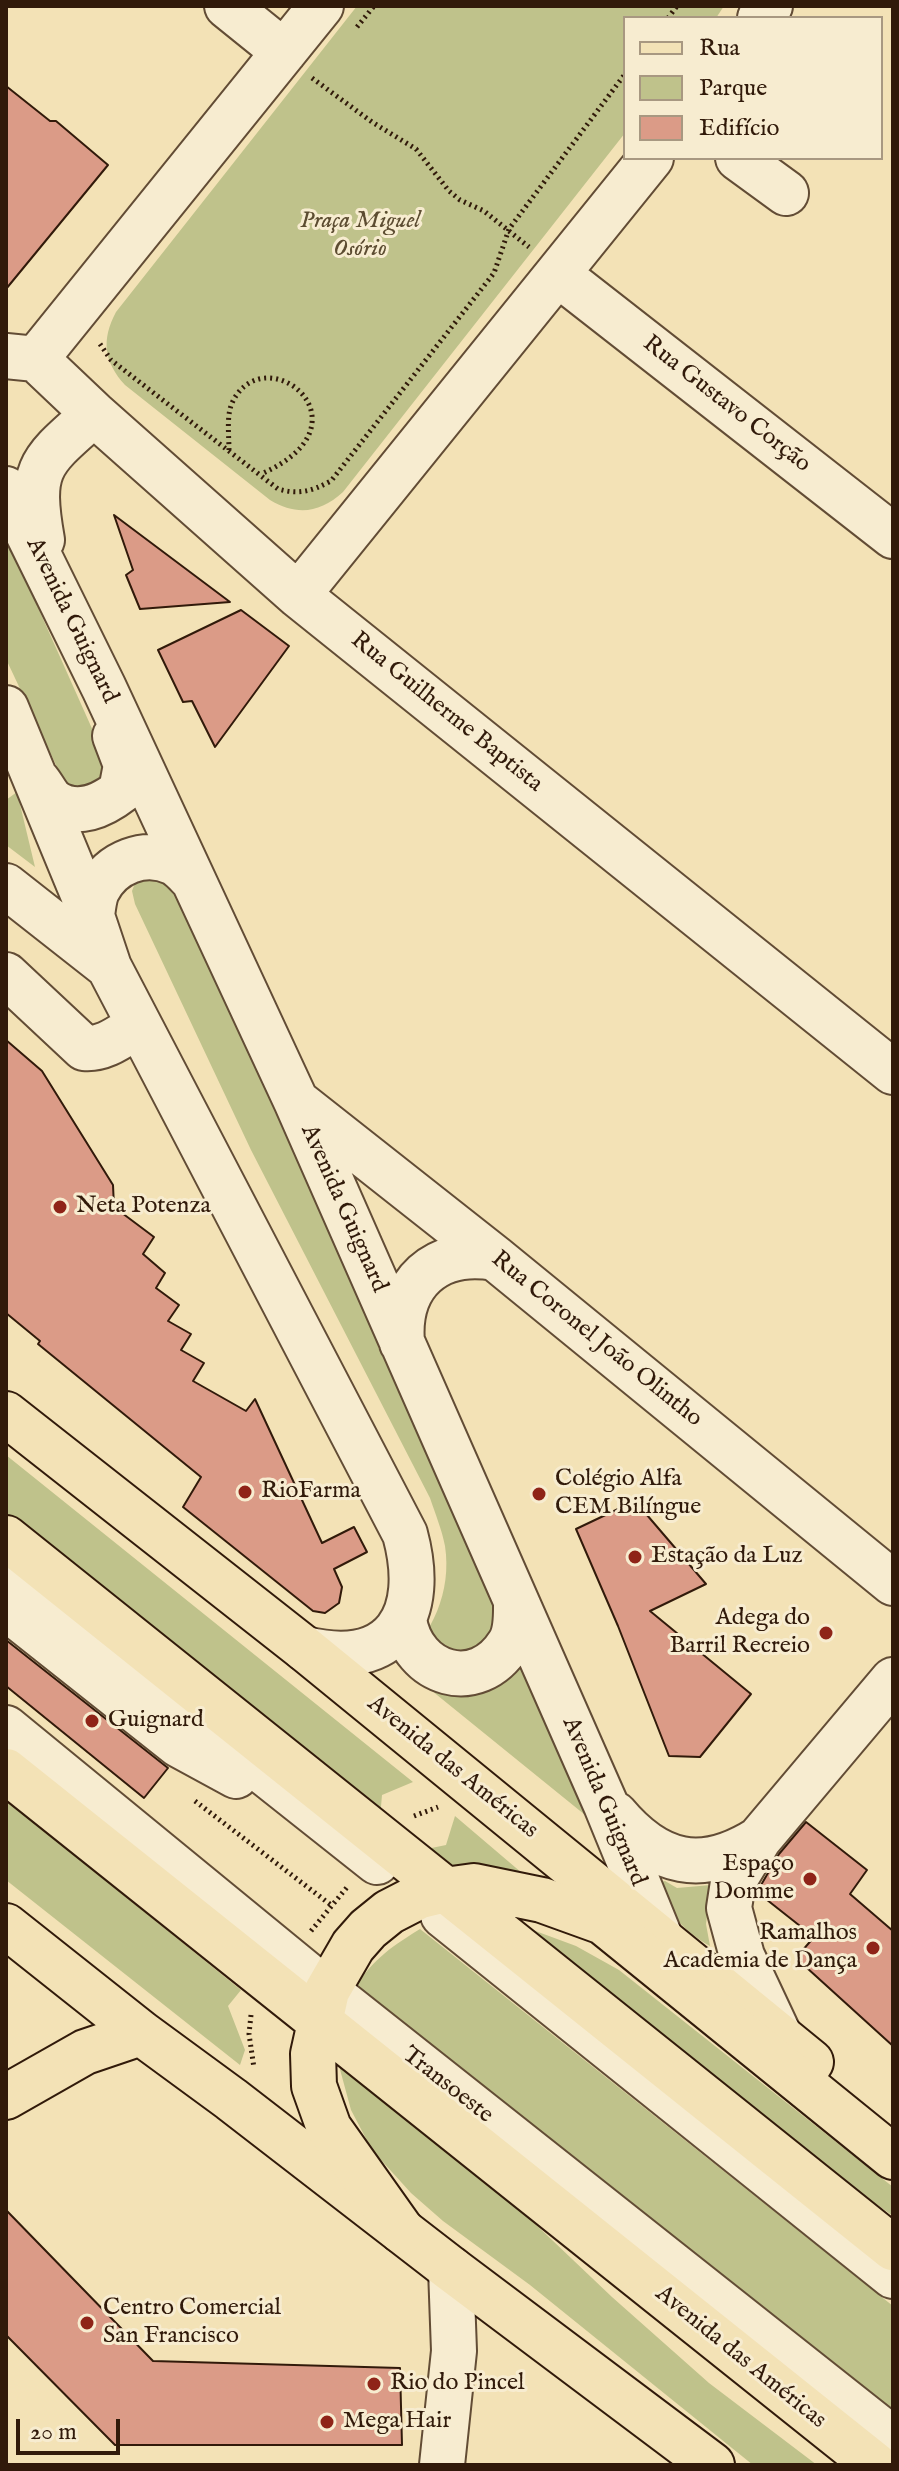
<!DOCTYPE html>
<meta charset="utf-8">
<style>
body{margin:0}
#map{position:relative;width:899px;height:2471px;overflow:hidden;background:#f3e2b6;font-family:"IM FELL English",serif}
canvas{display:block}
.frame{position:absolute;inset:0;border:8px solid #311a0a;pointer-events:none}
.legend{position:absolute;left:623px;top:16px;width:260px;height:144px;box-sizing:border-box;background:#f7ecd0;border:2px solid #a89881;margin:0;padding:10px 14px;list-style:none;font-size:24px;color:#311a0a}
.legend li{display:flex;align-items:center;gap:16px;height:40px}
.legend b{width:40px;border:2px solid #a89881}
.scale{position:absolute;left:16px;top:2419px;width:104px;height:36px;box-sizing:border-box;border:4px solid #311a0a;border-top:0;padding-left:10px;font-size:24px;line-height:28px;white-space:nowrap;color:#311a0a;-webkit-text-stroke:6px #f7ecd0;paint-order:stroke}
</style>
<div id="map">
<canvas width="899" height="2471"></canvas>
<div class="frame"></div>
<ul class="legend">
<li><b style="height:10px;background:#f3e2b6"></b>Rua</li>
<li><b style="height:22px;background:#bfc28b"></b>Parque</li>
<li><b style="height:22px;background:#db9b87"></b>Edifício</li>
</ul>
<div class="scale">20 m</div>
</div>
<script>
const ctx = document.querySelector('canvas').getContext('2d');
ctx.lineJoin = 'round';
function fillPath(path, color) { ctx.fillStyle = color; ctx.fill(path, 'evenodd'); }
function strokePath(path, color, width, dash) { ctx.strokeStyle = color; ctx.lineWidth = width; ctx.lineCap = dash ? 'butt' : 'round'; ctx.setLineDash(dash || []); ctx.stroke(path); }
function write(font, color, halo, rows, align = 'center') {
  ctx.font = font + ' "IM FELL English",serif'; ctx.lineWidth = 6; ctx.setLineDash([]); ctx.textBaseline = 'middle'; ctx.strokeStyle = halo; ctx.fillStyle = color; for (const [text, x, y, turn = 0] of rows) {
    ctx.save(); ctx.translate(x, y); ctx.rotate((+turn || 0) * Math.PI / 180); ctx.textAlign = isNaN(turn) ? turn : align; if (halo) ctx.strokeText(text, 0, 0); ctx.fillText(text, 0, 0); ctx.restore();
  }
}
fillPath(new Path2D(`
 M357 6H724L716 18H625V133L343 492C320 513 297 516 270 500L125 385C104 362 101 340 116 312Z
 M6 543 19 565 102 751C108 781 92 798 64 782L6 659Z
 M17 792 35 867 6 845V800Z
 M138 875 179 883 595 1823 400 1665C432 1634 452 1592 445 1546 442 1530 435 1513 430 1498L251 1150 135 904 132 891Z
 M6 1455 413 1782 382 1795 380 1818 6 1518Z
 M6 1800 241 1990 228 2006 245 2050 240 2065 6 1880Z
 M455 1816 529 1879 449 1876 417 1851 446 1845Z
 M665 1881 677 1888 711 1885 706 1924 710 1946C684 1931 665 1911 656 1883Z
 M503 1919 576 1946 619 1970 893 2187V2216L786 2141Z
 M420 1929 893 2306V2425L350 1994C373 1960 386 1950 420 1929Z
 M338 2062 491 2182 612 2297 709 2383 817 2465H753L530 2285 443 2221 411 2193 372 2150 351 2110Z`), '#bfc28b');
const building = new Path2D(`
 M6 86 50 121H56L108 165 6 289Z
 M114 515 230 602 140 609 126 575 133 570Z
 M241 610 289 646 215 747 192 701 183 702 158 650Z
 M6 1040 42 1071 113 1185 114 1207 154 1237 143 1254 165 1273 156 1288 179 1305 168 1321 191 1334 181 1350 204 1363 193 1381 246 1411 255 1399 322 1543 354 1527 367 1552 334 1569 342 1587 339 1603 325 1613 313 1611 183 1507 201 1477 38 1344 40 1341 6 1313Z
 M635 1501 706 1584 650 1611 751 1694 700 1757 669 1756 618 1626 576 1529Z
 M6 1640 168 1768 144 1798 6 1686Z
 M806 1822 867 1870 850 1894 893 1931V2046L796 1958 814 1937 757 1892 779 1854Z
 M6 2210 153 2361 400 2368 402 2445H115L6 2335Z`);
fillPath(building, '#db9b87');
strokePath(building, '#311a0a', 2);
const minor = new Path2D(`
 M227 6 284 52
 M760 18 770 6
 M738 158 786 193
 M559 275 893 536
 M6 356 36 359 94 414 298 595 893 1072
 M36 359 321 6
 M6 489 104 688 296 1101 606 1805 660 1937
 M42 540C29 466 40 462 94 414
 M298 595 651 158
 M6 708 92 916 109 967 405 1534C427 1615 394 1670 305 1649
 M38 781C43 787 48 798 54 802 77 818 103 805 121 791L126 765 115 736
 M6 886 109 967
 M92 916C93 908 94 898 97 891 111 862 145 849 174 863 181 867 187 874 193 880
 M6 975 84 1048C105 1050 122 1035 139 1025
 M301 1105 495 1258 893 1583
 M402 1343C397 1283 436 1248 495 1258
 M6 1568 377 1862
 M6 1608 179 1745 236 1776
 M404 1619C412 1675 477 1695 509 1644 517 1632 516 1615 516 1601
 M6 1728 327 1991 893 2439
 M615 1814C658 1865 702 1875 759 1839
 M443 1915 893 2276
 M781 2039 742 1956 729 1908 733 1882 759 1839 893 1680
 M442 2465 454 2351 451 2269`);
const major = new Path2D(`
 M6 1414 305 1649 811 2062
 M6 1926 141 2033 231 2099 451 2269 712 2465
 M6 2097 85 2052 141 2033`);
const highway = new Path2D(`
 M6 1538 893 2248
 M6 1771 875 2465
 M402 2231 329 2128 314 2086 313 2054 327 1991 353 1946 368 1929 389 1912 420 1896 445 1890 474 1886 542 1900 603 1922 893 2157`);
strokePath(minor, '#624c35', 48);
strokePath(major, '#311a0a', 48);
strokePath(highway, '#311a0a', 48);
strokePath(new Path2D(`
 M668 18 677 6
 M357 27 374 6
 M312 78 372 122 416 149 449 191 460 200 484 211 529 247
 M100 344 111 360 278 489C299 495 312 491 331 481L494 273 509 229 625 74
 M229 450C229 435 226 414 233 401 266 336 376 424 261 474
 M195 1801 331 1905
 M414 1816 438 1807
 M311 1931 348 1886
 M251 2015 249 2034 254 2068`), '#311a0a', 5, [2, 4]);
strokePath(minor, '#f7ecd0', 44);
strokePath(major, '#f3e2b6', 44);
strokePath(highway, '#f3e2b6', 44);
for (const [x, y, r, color] of [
 [60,1207,8,"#8f2418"],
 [245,1492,8,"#8f2418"],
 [539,1494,8,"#8f2418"],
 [635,1557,8,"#8f2418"],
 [826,1633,8,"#8f2418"],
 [92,1721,8,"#8f2418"],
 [810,1879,8,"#8f2418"],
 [873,1948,8,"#8f2418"],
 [87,2323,8,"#8f2418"],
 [374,2384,8,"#8f2418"],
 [327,2422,8,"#8f2418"]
]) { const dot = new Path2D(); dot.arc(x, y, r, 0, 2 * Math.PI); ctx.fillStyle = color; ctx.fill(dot); strokePath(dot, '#f7ecd0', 3); }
write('italic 24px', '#5c4c31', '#f7ecd0', [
 ["Praça Miguel",360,222],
 ["Osório",360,250]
]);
write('24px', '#311a0a', '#f7ecd0', [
 ["Rua Gustavo Corção",726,405,38],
 ["Avenida Guignard",71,621,64],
 ["Rua Guilherme Baptista",446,713,39],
 ["Avenida Guignard",343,1209,66],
 ["Rua Coronel João Olintho",596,1340,39],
 ["Avenida das Américas",452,1768,39],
 ["Avenida Guignard",603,1802,67],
 ["Transoeste",447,2086,38],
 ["Avenida das Américas",740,2358,39]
]);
write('24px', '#311a0a', '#f7ecd0', [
 ["Neta Potenza",76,1207],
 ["Colégio Alfa",555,1480],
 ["CEM Bilíngue",555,1508],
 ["RioFarma",261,1492],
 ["Estação da Luz",651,1557],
 ["Adega do",810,1619,"right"],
 ["Barril Recreio",810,1647,"right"],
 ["Guignard",108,1721],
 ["Espaço",794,1865,"right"],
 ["Domme",794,1893,"right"],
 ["Ramalhos",857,1934,"right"],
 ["Academia de Dança",857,1962,"right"],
 ["Centro Comercial",103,2309],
 ["San Francisco",103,2337],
 ["Rio do Pincel",390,2384],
 ["Mega Hair",343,2422]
], 'left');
</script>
